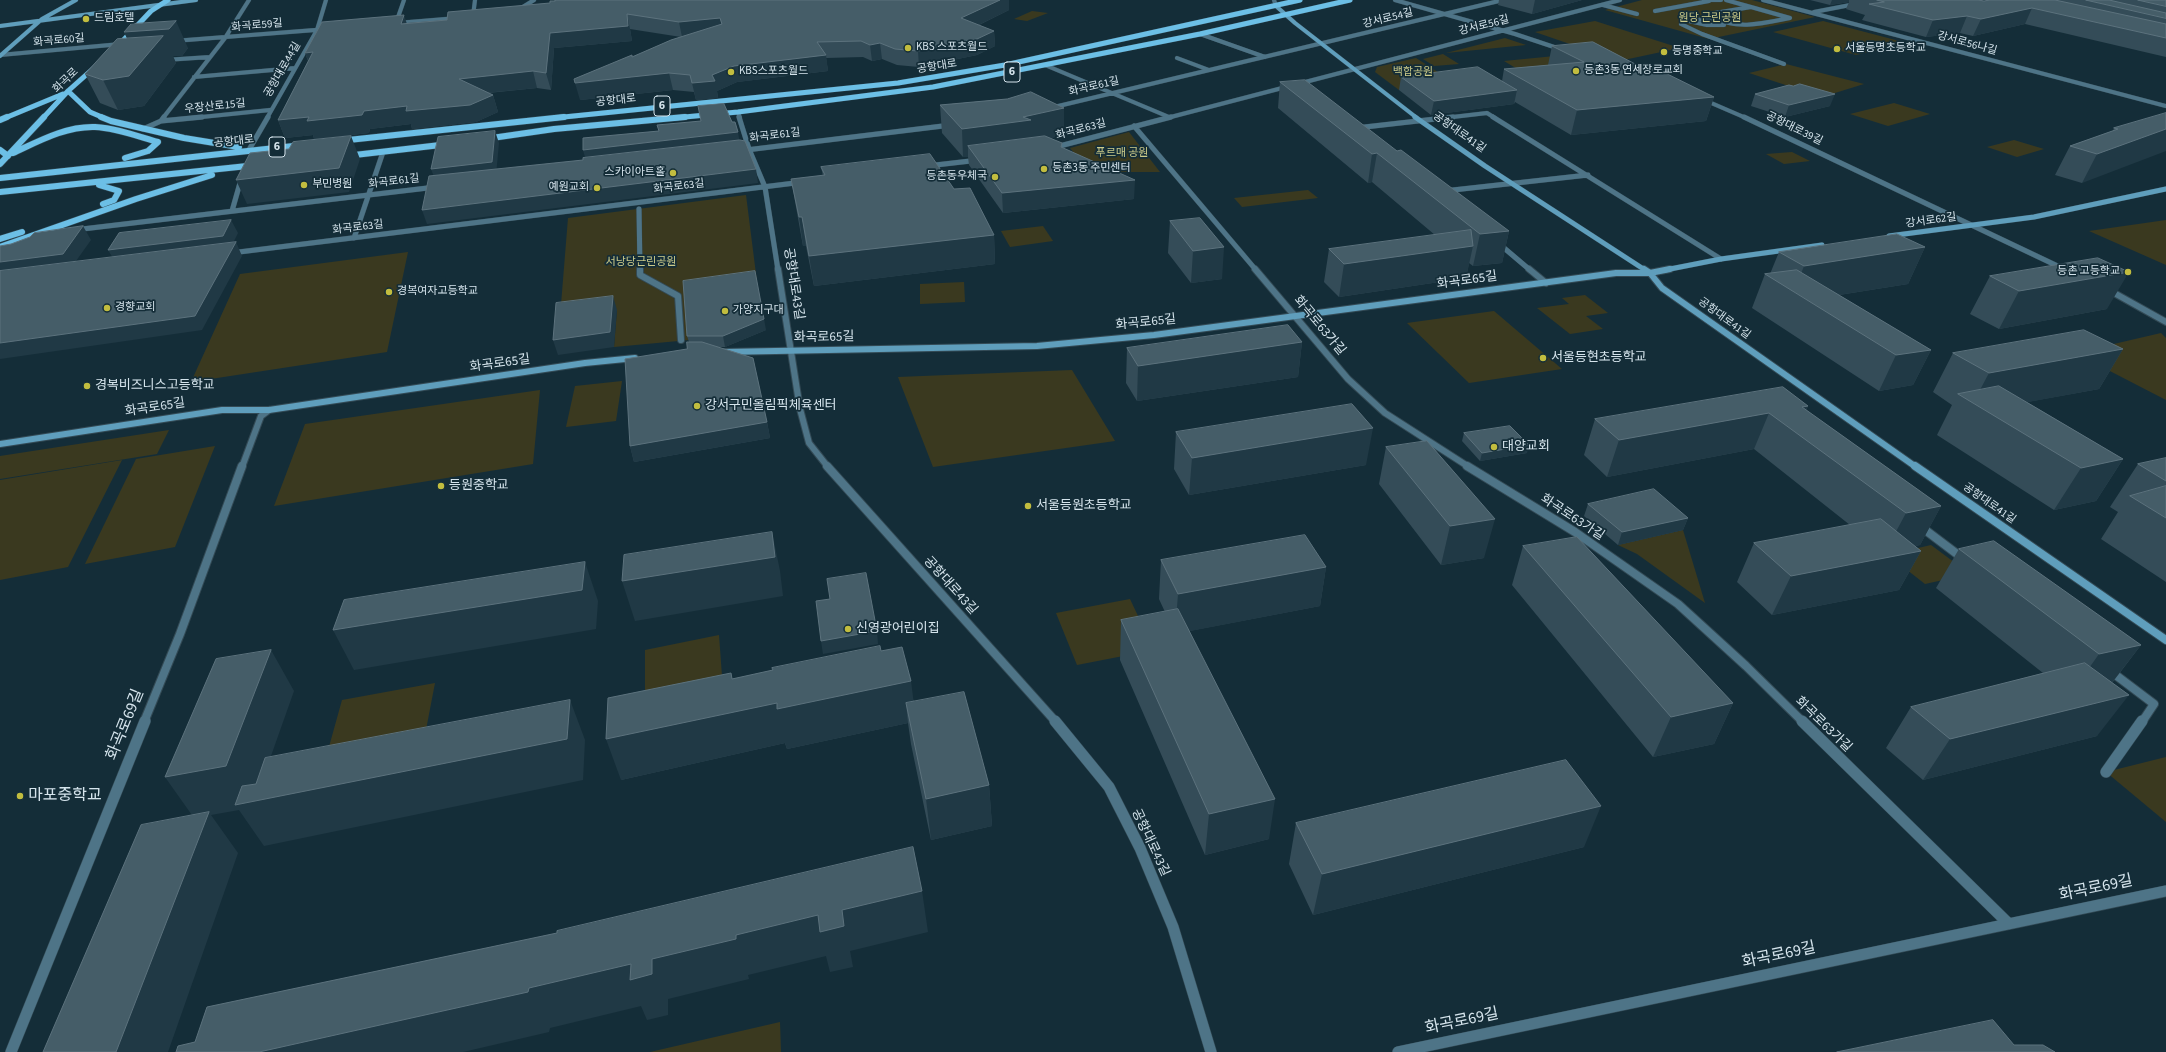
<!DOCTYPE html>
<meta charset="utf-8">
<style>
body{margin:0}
canvas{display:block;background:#142d38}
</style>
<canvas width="2166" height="1052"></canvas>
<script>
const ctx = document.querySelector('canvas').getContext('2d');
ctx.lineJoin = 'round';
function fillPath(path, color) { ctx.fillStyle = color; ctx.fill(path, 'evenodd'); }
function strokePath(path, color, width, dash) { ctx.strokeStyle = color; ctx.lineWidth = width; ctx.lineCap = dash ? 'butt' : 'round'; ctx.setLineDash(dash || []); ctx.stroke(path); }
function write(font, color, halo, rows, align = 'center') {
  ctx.font = font + ' "Source Sans 3","Noto Sans KR",sans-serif'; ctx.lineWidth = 3.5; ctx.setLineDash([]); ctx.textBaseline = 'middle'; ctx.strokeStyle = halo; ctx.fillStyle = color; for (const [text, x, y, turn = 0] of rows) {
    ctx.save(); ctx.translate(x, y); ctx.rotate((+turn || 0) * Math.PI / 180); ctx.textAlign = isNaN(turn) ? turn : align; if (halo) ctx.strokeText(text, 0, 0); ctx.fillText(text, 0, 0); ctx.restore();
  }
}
fillPath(new Path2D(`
 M1642 0H1752L1815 17 1709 39 1605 10Z
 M1032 11 1048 13 1027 21 1014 19Z
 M1595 21 1680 48 1619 61 1535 32Z
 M1823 21 1907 43 1856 55 1773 32Z
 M1505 38 1526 45 1446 53Z
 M1443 54 1459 64 1434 66 1423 59Z
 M1555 56 1571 65 1519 70 1504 61Z
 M1416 58 1455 83 1399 90 1375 72 1377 67Z
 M1786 64 1864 84 1822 97 1749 73Z
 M1894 103 1930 114 1888 126 1850 114Z
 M1129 132 1160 172H1089L1070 148Z
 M2014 140 2044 149 2017 157 1987 147Z
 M1792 152 1810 161 1784 164 1766 154Z
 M1308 190 1318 198 1242 207 1234 198Z
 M746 195 757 282 689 340 614 347 617 310 560 317 568 218Z
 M2166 220V265L2089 231Z
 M1043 226 1053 241 1010 247 1001 231Z
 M408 252 387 352 191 382 240 274Z
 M964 282 965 302 920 304V284Z
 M1585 295 1608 313 1586 316 1603 329 1570 334 1537 308 1569 304 1562 298Z
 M1494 311 1562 369 1469 383 1407 323Z
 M2161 333 2166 338V400L2075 353Z
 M1072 370 1115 441 933 467 898 377Z
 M622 381 616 421 566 427 575 386Z
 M540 390 533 464 274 506 305 424Z
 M169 430 157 454 0 479V456Z
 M215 446 175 547 85 564 136 459Z
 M122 460 68 567 0 580V480Z
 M1683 530 1705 603 1637 554 1618 545Z
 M1931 545 1970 574 1925 584 1888 555Z
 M1130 599 1154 650 1077 665 1056 613Z
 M719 635 722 676 645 692V650Z
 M435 683 425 735 327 754 342 700Z
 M2166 757V822L2106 772Z
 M780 1022 781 1052H650Z`), '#3a391f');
const streetFar4 = new Path2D(`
 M1274 0 1276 6
 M1395 0 1515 34 1563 50
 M1704 0H1721
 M1726 0 1751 7
 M1763 0 2166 106
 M1603 5 1637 14
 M1751 7 1790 18C1765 23 1735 31 1713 16L1715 13Z
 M518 10 534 0
 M1655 11 1709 1
 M1814 12 1876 0
 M473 16 475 0
 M1714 18 1689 21 1707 25H1724
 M396 23 404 0
 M397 23 458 18
 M1681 24 1702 34 1784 64
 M1200 34 1265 57
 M174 41 328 29
 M0 55 121 44
 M1177 58 1209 70
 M165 60 210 57
 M1045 65 1169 117
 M194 77 295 68
 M1702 99 1746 118
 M1050 108 1503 0
 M738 112 740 118
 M163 118 225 38 249 0
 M192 118 270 110
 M267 118 317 30 326 0
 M1167 118 1620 0
 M1444 118 1487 113 1495 118`);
const streetFar3 = new Path2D(`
 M739 117 749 149 765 187 778 270
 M1493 117 1721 259
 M1744 117 2066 270
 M161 121 202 117
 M1134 126 1256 270
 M1356 128 1453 117
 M143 129 161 121 164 117
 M250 148 268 117
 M1052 148 1171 117
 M738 151 951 125
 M927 166 979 160
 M1444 191 1588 175
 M639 209 640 270
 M232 211 242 176
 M74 230 436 187
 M354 238 383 152
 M1497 242 1530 270
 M231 253 803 182`);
const streetFar2 = new Path2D(`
 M640 269V275L678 296 681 340
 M778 269 800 409 809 443 828 467
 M1255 269 1348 379 1385 413 1469 467
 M1529 269 1546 283
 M2064 269 2066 270
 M2107 289 2166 322
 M242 467 261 416 269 410`);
const streetFar1 = new Path2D(`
 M827 466 1056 722
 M1467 466 1575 532 1678 604 1746 666 1803 722
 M1920 526 1965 560
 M2109 670 2154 704 2142 722
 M144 722 180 634 242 466`);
const street = new Path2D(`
 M1055 721 1109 787 1140 848 1173 927 1211 1052
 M1802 721 2009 924
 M2106 772 2142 721
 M11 1052 145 721
 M1398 1052 2166 891`);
const secondaryFar3 = new Path2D(`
 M1276 6 1295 23 1417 118
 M0 26 196 0
 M0 56 42 19 76 0`);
const secondaryFar2 = new Path2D(`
 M1415 117 1485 166 1645 270
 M1889 236 2034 217 2166 189
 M1665 270 1721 259 1822 245`);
const secondaryFar1 = new Path2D(`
 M1644 269 1650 273 1662 288 1916 467
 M723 352 1037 346 1154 335 1616 273H1650L1670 269
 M0 444 222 410H269L585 363 635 358`);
const secondary = new Path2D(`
 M1915 466 2166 640`);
const primaryFar1 = new Path2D(`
 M116 48 151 11 168 0
 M68 91 90 112 104 118
 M5 118 63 94
 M43 118 68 91 95 67
 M554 118 898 83 1005 65 1300 0
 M674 118 738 112 933 87 1200 34 1350 0`);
const primary = new Path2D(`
 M101 117 111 121 184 138 239 147
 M0 120 7 117
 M485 139 554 129 685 117
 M339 141 564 117
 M0 150 8 156
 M13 153C39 141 66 126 95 127 116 128 137 136 158 142L148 151 125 158
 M346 156 449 144
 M0 164 44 117
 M0 178 303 145
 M99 185 119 191 114 200 103 204
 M0 192 257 165
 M0 239 22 232
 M0 247 136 199 212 175`);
strokePath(streetFar4, '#334a55', 4.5);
strokePath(streetFar3, '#334a55', 5.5);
strokePath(streetFar2, '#334a55', 8);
strokePath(streetFar1, '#334a55', 10);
strokePath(street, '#334a55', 12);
strokePath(secondaryFar3, '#334a55', 4.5);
strokePath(secondaryFar2, '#334a55', 5.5);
strokePath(secondaryFar1, '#334a55', 8);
strokePath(secondary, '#334a55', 10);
strokePath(primaryFar1, '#334a55', 5.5);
strokePath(primary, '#334a55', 7);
strokePath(streetFar4, '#4e7487', 4);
strokePath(streetFar3, '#4e7487', 5);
strokePath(streetFar2, '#4e7487', 6);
strokePath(streetFar1, '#4e7487', 8);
strokePath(street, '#4e7487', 11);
strokePath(secondaryFar3, '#5f9ebc', 4);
strokePath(secondaryFar2, '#5f9ebc', 5);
strokePath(secondaryFar1, '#5f9ebc', 6);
strokePath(secondary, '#5f9ebc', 8);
strokePath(primaryFar1, '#6cbfe6', 5);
strokePath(primary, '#6cbfe6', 6);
fillPath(new Path2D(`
 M1499 0H1582L1532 14 1498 5Z
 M1810 0H1978L1984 1 1990 0H2166V57L2025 24 1973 36 1960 33 1926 37 1862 20 1865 15 1846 9 1849 2 1830 5Z
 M1009 10 979 25 994 31 995 46 977 55 919 67 897 65 882 59 872 61 863 57 826 58 828 71 737 82 717 91 718 98 696 100 694 92 673 90 580 100 633 57 681 37 630 29 632 41 554 48 551 90 537 88 488 93 493 95 498 112 476 122 412 129 411 124 370 129 369 133 314 139 313 135 285 138 278 120 308 61 305 53 407 23 447 20 448 12Z
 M124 32 188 48 182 56H173L176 63 144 106 118 110 100 103 85 74 127 38Z
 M1552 46 1637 65 1714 97 1706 121 1571 135 1515 102 1514 104 1431 115 1399 90 1401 77 1502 81 1504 69 1548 65Z
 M1280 82 1397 151 1509 231 1502 263 1473 266 1469 263 1466 278 1339 297 1324 282 1329 249 1435 235 1372 182 1368 183 1278 108Z
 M1793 86 1830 106 1785 117 1751 106 1755 94Z
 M1007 99 1064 135 1050 138 1062 148 1134 199 1003 213 969 165 968 157H963L942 133 940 105Z
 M2166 113 2082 183 2055 175 2070 146 2113 131 2114 128Z
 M821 167 954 189 994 235 995 264 814 286 806 246H803L791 179 823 176Z
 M1170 221 1222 279 1191 283 1168 253Z
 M1925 247 1908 284 1839 295 1931 350 1913 385 1879 391 1752 308 1765 274H1770L1779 252Z
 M1990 276 2107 309 1999 329 1970 314Z
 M766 330 725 347H719L767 422 770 438 634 462 630 446 687 349 689 342 687 336Z
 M1302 342 1298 377 1137 401 1126 383 1127 348Z
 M2123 349 2099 389 2027 402 2123 459 2096 501 2054 510 1937 435 1952 405 1933 392 1953 353Z
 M1808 406 1806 410 1941 506 1920 545 1915 546 1921 551 1899 590 1772 615 1737 582 1754 543 1850 525 1754 449 1607 477 1584 455 1595 419Z
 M1176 432 1366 465 1189 495 1174 469Z
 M1464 433 1527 453 1480 461 1462 441Z
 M1386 447 1484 558 1441 565 1379 484Z
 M2166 458V582L2101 539 2118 512 2110 507 2138 464Z
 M1588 504 1688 518 1683 530 1618 545 1584 516Z
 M1523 546 1733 703 1714 744 1653 757 1512 585Z
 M1959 549 2141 645 2112 683 2097 736 1923 780 1886 748 1911 707 2043 673 1936 588Z
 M1161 560 1326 567 1320 606 1189 631 1269 839 1205 855 1120 660 1121 620 1165 612 1159 599Z
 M881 651 914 701 989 785 992 826 931 840 911 744 908 723 787 749 785 743 621 780 731 673 732 679Z
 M1296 823 1584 847 1313 915 1289 864Z`), '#344c58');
fillPath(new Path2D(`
 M1000 0H1009V10L962 33 961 18Z
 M1535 0H1582L1532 14Z
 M1832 0H1849V2L1830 5Z
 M2032 8 2025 24 1973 36 1981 19Z
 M627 14 630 29 632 41 554 48 551 90 546 73 550 33Z
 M404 15 409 30 401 24Z
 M1967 16 1960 33 1926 37 1933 20Z
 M720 18 723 33 682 37 679 22Z
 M176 21 188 48 182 56H173L176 63 144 106 118 110 103 80 137 59 124 32Z
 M994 31 995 46 977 55 919 67 918 51Z
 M880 43 882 59 872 61 870 45Z
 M313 52 312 69 305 53Z
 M826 55 828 71 737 82 717 91 718 98 696 100 692 83 712 75 734 66Z
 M533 71 537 88 464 95 459 79Z
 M669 73 673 90 580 100 575 83Z
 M1517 90 1514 104 1431 115 1434 101Z
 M1835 94 1830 106 1785 117 1789 105Z
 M493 95 498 112 476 122 412 129 411 124 370 129 369 133 314 139 313 135 285 138 278 120 364 111Z
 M1714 97 1706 121 1571 135 1577 110Z
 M1064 108V135L1031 143 968 146V157H963L962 129 1023 117Z
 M2166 129V151L2082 183 2097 154Z
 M495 131 499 143 496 175 436 182 431 169Z
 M738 132 740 145 587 164 583 150Z
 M351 136 360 159 349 192 247 204 236 180Z
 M1377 153 1372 182 1368 183 1372 154Z
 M756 169 758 183 427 224 422 210Z
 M1135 180 1134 199 1003 213 1002 193Z
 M799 217H802L806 246H803Z
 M231 220 238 233 230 249 116 263 108 250Z
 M83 226 91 240 71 268 0 277V262Z
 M1509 231 1502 263 1473 266 1480 234Z
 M994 235 995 264 814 286 809 256Z
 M236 242 242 256 202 330 0 359V343Z
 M1473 246 1466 278 1339 297 1344 264Z
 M1224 247 1222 279 1191 283 1193 251Z
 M1925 247 1908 284 1807 300 1794 292 1804 266Z
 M2129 272 2107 309 1999 329 2019 291Z
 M613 296 617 310 614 347 558 355 553 340Z
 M764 319 766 330 725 347 723 336Z
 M1302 342 1298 377 1137 401 1138 366Z
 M2123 349 2099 389 1985 410 1973 403 1989 373Z
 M1931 350 1913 385 1879 391 1896 355Z
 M1808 406 1796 433 1802 407Z
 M1769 413 1754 449 1607 477 1619 440Z
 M767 422 770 438 634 462 630 446Z
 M1373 428 1366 465 1189 495 1192 458Z
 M1529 445 1527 453 1480 461 1482 453Z
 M2123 459 2096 501 2054 510 2081 468Z
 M1941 506 1920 545 1885 552 1906 513Z
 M1688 518 1683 530 1618 545 1622 532Z
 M1495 519 1484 558 1441 565 1450 526Z
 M772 532 780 571 783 596 635 621 622 581Z
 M1921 551 1899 590 1772 615 1791 576Z
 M585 562 598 601 596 629 354 670 333 630Z
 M1326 567 1320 606 1175 634 1178 594Z
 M877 631 878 644 823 654 821 641Z
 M2141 645 2110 685 2070 695 2099 654Z
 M271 650 294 691 255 801 570 700 585 740 583 780 264 846 239 810 211 815 238 853 168 1052H116L194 818 165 777Z
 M731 673 741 710 777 703 911 681 916 721 906 703 908 723 787 749 785 743 621 780 606 739 732 679Z
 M2129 695 2097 736 1923 780 1950 739Z
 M1733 703 1714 744 1653 757 1671 717Z
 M989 785 992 826 931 840 926 799Z
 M1275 799 1269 839 1205 855 1209 814Z
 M1601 806 1584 847 1313 915 1322 874Z
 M922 891 928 932 850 951 853 967 830 972 826 956 748 975 749 979 668 999V1015L647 1020 641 1006 550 1028 549 1032 463 1052H259L652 959 736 935 818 915 842 910Z`), '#203945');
const building = new Path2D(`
 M555 0H1000L961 18 994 31 977 39 918 51 895 49 880 43 870 45 861 41 817 42 826 55 734 66 712 75 715 81 692 83 690 75 669 73 575 83 574 79 632 55V57L671 40 722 24 720 18 679 22 627 14 628 26 550 33 546 73 533 71 459 79 493 95 470 105 406 111 407 106 364 111 362 115 307 121 309 117 278 120 313 52 305 53 322 22 404 15 401 24 447 20 448 12 550 3V1H555Z
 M1877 0H1978L1984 1 1990 0H2055L2166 24V38L2032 8 1981 19 1967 16 1933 20 1869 4 1884 2Z
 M2086 0H2109L2166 13V18Z
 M2138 0H2166V6Z
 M176 21 169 29 124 32 131 24Z
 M163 36 129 76 103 80 85 74 117 39Z
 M1593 42 1637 65 1647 64 1714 97 1577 110 1504 69 1584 62 1552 46Z
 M1478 67 1517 90 1434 101 1401 77Z
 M1305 80 1397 151 1401 150 1509 231 1480 234 1377 153 1372 154 1280 82Z
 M1800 84 1835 94 1789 105 1755 94 1789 85 1793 86Z
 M1031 92 1064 108 1023 117 1031 120 962 129 940 105 1007 99Z
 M724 104 732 122H735L738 132 583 150V138L659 131 657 125 701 121 698 106Z
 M2166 113V129L2097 154 2070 146 2118 129 2114 128Z
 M495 131 492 162 431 169 438 137Z
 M351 136 339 168 236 180 250 153 289 149 293 142Z
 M1045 136 1062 143 1061 147 1135 180 1002 193 968 146Z
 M740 140 745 141 756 169 422 210 429 176 583 160V158Z
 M930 154 954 189 970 188 994 235 809 256 802 217H799L791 179 825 175 821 167Z
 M1200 218 1224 247 1193 251 1170 221Z
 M231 220 223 236 108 250 119 233Z
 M83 226 63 254 0 262V246L11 244 30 237 34 233Z
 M1471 230 1473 246 1344 264 1329 249Z
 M1897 234 1925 247 1804 266 1779 252Z
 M236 242 195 316 0 343V271Z
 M2098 258 2129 272 2019 291 1990 276Z
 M1797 270 1931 350 1896 355 1765 274Z
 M755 271 764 319 723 336H687L683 281Z
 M613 296 610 332 553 340 556 303Z
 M1288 325 1302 342 1138 366 1127 348Z
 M2084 330 2123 349 1989 373 1953 353Z
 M687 342H702L753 358 767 422 630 446 625 359 687 349Z
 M1999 386 2123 459 2081 468 1958 394Z
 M1783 387 1808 406 1802 407 1941 506 1906 513 1769 413 1619 440 1595 419Z
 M1352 404 1373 428 1192 458 1176 432Z
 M1510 426 1529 445 1482 453 1464 433Z
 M1427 441 1495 519 1450 526 1386 447Z
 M2166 458V481L2138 464Z
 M2166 486V518L2130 496Z
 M1654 489 1688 518 1622 532 1588 504Z
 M1881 519 1921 551 1791 576 1754 543Z
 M772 532 775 557 622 581 624 555Z
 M1305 535 1326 567 1178 594 1161 560Z
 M1577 537 1733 703 1671 717 1523 546Z
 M1994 541 2141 645 2099 654 1959 549Z
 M585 562 582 590 333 630 344 600Z
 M866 573 877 631 821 641 816 601 830 599 827 579Z
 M1178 609 1275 799 1209 814 1121 620Z
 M880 646 881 651 902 647 911 681 777 709V703L606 739 608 698 731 673 732 679 773 670 772 668Z
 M271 650 226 766 165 777 216 659Z
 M2085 663 2129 695 1950 739 1911 707Z
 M964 692 989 785 926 799 906 703Z
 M570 700 567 739 235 805 242 786 256 784 265 758Z
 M1566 760 1601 806 1322 874 1296 823Z
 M209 812 116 1052H43L141 825Z
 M913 847 922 891 842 910 844 926 820 932 818 915 736 935V939L652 959V974L630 980 631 964 529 988 528 992 259 1052H176L178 1046 195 1042 207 1007 557 933V931Z
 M1993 1020 2014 1045H2043L2055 1052H1837Z`);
fillPath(building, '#455d68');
strokePath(building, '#5c727d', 1);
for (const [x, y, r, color] of [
 [86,19,4,"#c2bd3f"],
 [908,48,4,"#c2bd3f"],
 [1837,49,4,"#c2bd3f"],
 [1664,52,4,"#c2bd3f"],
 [1576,71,4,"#c2bd3f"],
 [731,72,4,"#c2bd3f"],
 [1044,169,4,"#c2bd3f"],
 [673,173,4,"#c2bd3f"],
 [995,177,4,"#c2bd3f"],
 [304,185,4,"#c2bd3f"],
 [597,188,4,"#c2bd3f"],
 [2128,272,4,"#c2bd3f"],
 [389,292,4,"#c2bd3f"],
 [107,308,4,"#c2bd3f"],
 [725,311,4,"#c2bd3f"],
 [1543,358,4,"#c2bd3f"],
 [87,386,4,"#c2bd3f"],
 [697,406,4,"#c2bd3f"],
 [1494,447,4,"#c2bd3f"],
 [441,486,4,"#c2bd3f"],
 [1028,506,4,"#c2bd3f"],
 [848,629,4,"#c2bd3f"],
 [20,796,4,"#c2bd3f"]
]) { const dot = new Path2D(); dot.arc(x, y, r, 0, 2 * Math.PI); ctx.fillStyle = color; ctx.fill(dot); strokePath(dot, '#142d38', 1.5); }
write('11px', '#d5e4ec', '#142d38', [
 ["드림호텔",94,19],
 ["KBS 스포츠월드",916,48],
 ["서울등명초등학교",1845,49],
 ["등명중학교",1672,52],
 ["등촌3동 연세장로교회",1584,71],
 ["KBS스포츠월드",739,72],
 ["등촌3동 주민센터",1052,169],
 ["스카이아트홀",665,173,"right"],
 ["등촌동우체국",987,177,"right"],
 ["부민병원",312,185],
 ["예원교회",589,188,"right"],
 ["등촌 고등학교",2120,272,"right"],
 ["경복여자고등학교",397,292],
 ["경향교회",115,308],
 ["가양지구대",733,311]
], 'left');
write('11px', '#d5e4ec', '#142d38', [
 ["강서로54길",1388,19,-14],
 ["화곡로59길",257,26,-5],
 ["강서로56길",1484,26,-14],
 ["화곡로60길",59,41,-5],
 ["강서로56나길",1967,44,15],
 ["공항대로",937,67,-9],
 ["공항대로44길",283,70,-60],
 ["화곡로",66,81,-44],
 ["화곡로61길",1094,87,-13],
 ["공항대로",616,101,-6],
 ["우장산로15길",215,107,-6],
 ["공항대로39길",1794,129,26],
 ["화곡로63길",1081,130,-15],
 ["공항대로41길",1459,133,35],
 ["화곡로61길",775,136,-7],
 ["공항대로",234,142,-6],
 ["화곡로61길",394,182,-7],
 ["화곡로63길",679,187,-7],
 ["강서로62길",1931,221,-8],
 ["화곡로63길",358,228,-7],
 ["공항대로41길",1724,319,36],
 ["공항대로41길",1989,504,35]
]);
write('11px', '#cccb89', '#142d38', [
 ["원당 근린공원",1710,19],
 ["백합공원",1413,73],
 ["푸르매 공원",1122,154],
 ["서낭당근린공원",641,263]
]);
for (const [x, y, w] of [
 [1012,72,16],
 [662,106,16],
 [277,147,16]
]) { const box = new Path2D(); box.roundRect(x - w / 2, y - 10, w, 20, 3); ctx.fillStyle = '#142d38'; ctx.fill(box); strokePath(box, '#d5e4ec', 1); }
write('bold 12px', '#d5e4ec', null, [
 ["6",1012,72],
 ["6",662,106],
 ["6",277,147]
]);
write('13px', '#d5e4ec', '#142d38', [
 ["화곡로65길",1467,281,-8],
 ["공항대로43길",793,284,81],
 ["화곡로65길",1146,323,-6],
 ["화곡로63가길",1319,326,50],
 ["화곡로65길",824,338,-1],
 ["화곡로65길",500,364,-8],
 ["화곡로65길",155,408,-9],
 ["화곡로63가길",1572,518,33],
 ["공항대로43길",950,586,48],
 ["화곡로63가길",1823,725,44],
 ["공항대로43길",1150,843,65]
]);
write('13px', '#d5e4ec', '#142d38', [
 ["서울등현초등학교",1551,358],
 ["경복비즈니스고등학교",95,386],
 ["강서구민올림픽체육센터",705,406],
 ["대양교회",1502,447],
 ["등원중학교",449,486],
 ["서울등원초등학교",1036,506],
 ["신영광어린이집",856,629]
], 'left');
write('16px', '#d5e4ec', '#142d38', [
 ["화곡로69길",126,725,-68],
 ["화곡로69길",2096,889,-12],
 ["화곡로69길",1779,956,-12],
 ["화곡로69길",1462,1022,-12]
]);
write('16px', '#d5e4ec', '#142d38', [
 ["마포중학교",28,796]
], 'left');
</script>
